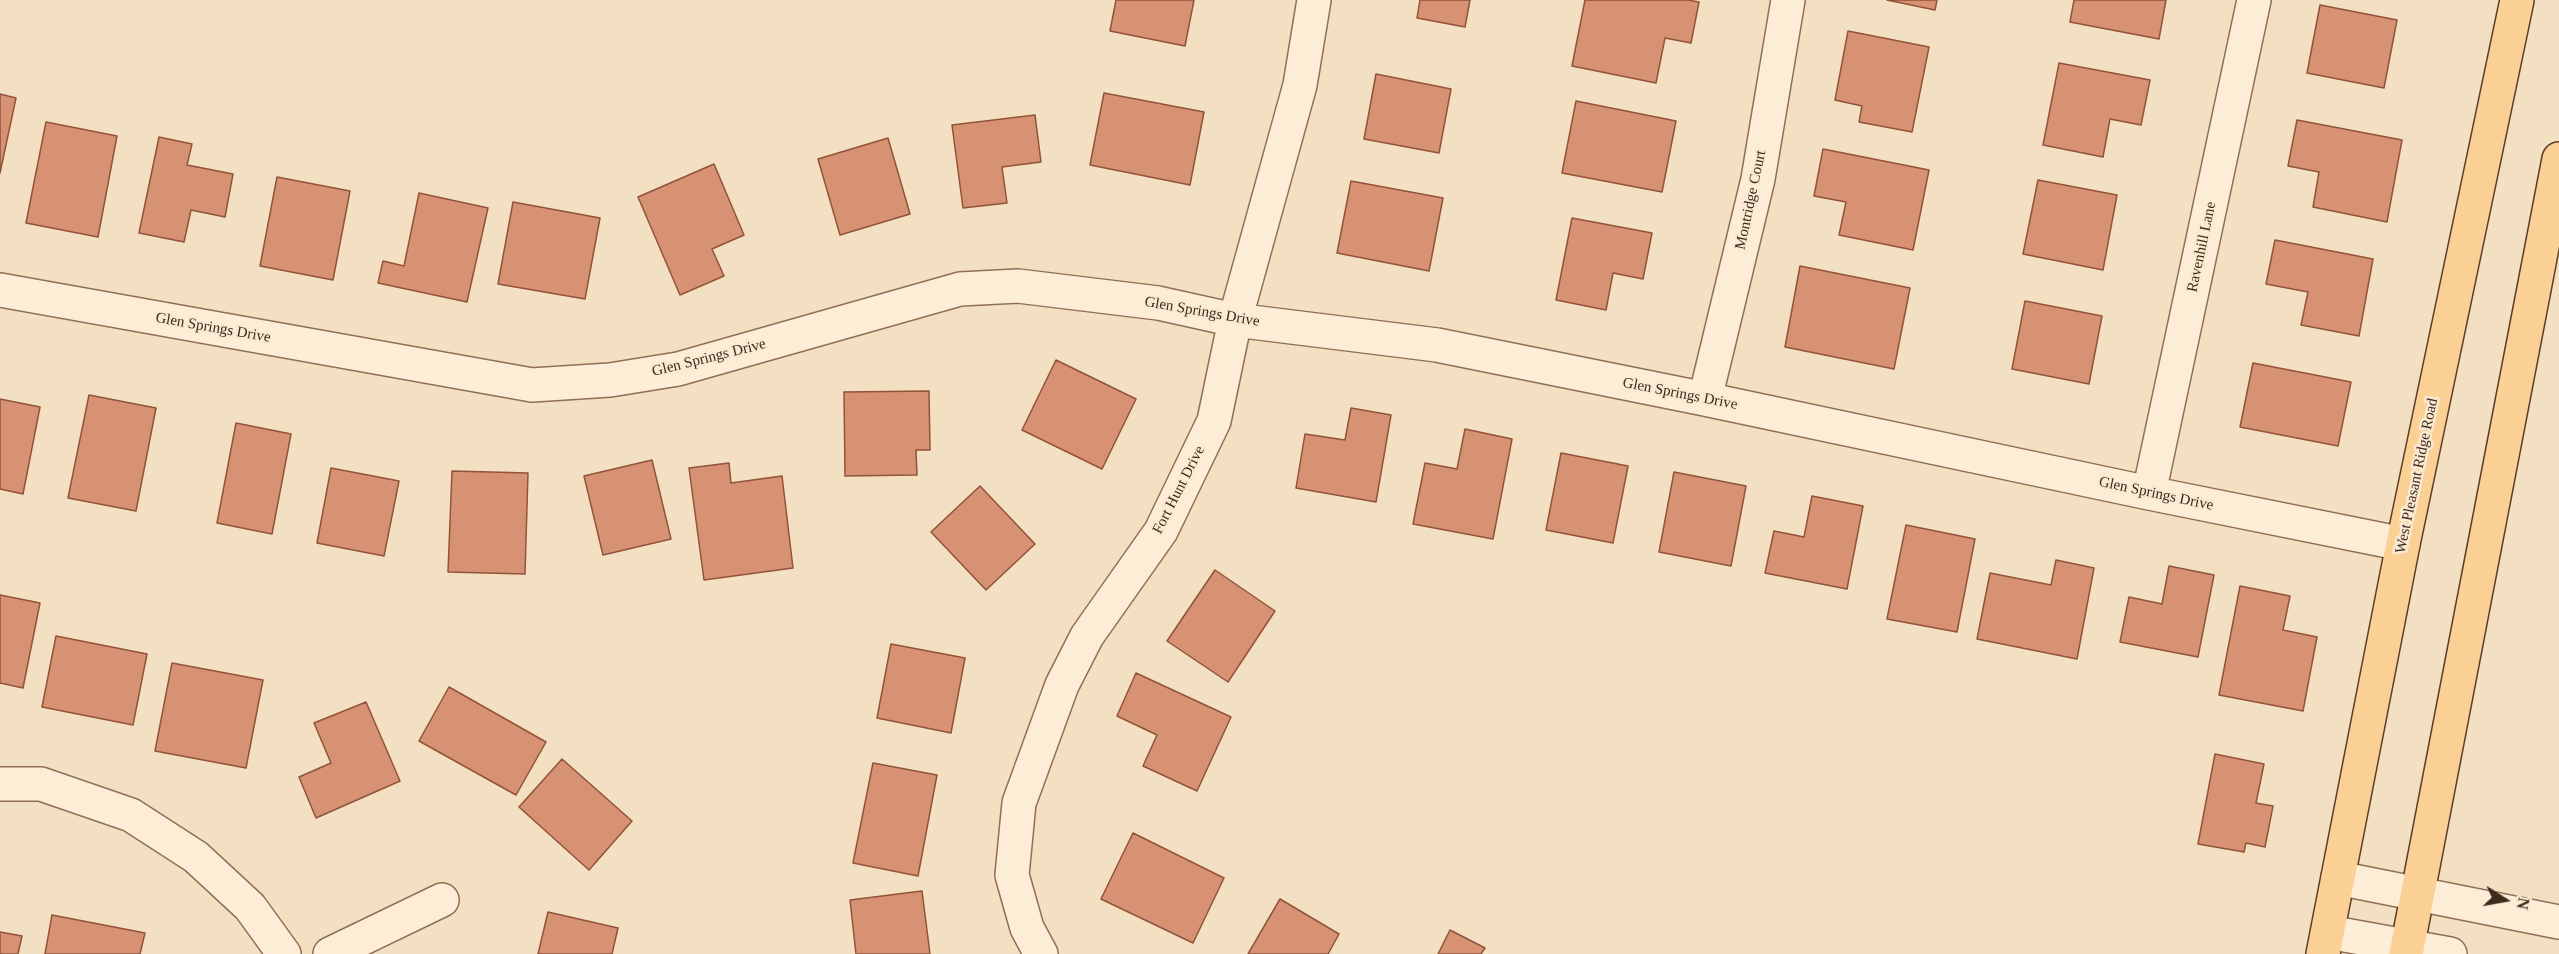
<!DOCTYPE html>
<style>
body{margin:0}
#map{position:relative;width:2559px;height:954px;overflow:hidden;background:#f3dfc2;font-family:"Times New Roman",serif}
canvas{display:block}
.north{position:absolute;left:2475px;top:870px;width:60px;height:60px;-webkit-text-stroke:4px #faead2;paint-order:stroke;rotate:101deg;font-size:16px;font-weight:700;line-height:24px;text-align:center;color:#3e291c}
.north::after{content:'';display:block;margin:auto;width:21px;height:27px;background:#3e291c;clip-path:polygon(50% 0,100% 100%,50% 72%,0 100%)}
</style>
<div id="map">
<canvas width="2559" height="954"></canvas>
<div class="north">N</div>
</div>
<script>
const ctx = document.querySelector('canvas').getContext('2d');
ctx.lineJoin = 'round';
function fillPath(path, color) { ctx.fillStyle = color; ctx.fill(path, 'evenodd'); }
function strokePath(path, color, width, dash) { ctx.strokeStyle = color; ctx.lineWidth = width; ctx.lineCap = dash ? 'butt' : 'round'; ctx.setLineDash(dash || []); ctx.stroke(path); }
function write(font, color, halo, rows, align = 'center') {
  ctx.font = font + ' "Times New Roman",serif'; ctx.lineWidth = 5; ctx.setLineDash([]); ctx.textBaseline = 'middle'; ctx.strokeStyle = halo; ctx.fillStyle = color; for (const [text, x, y, turn = 0] of rows) {
    ctx.save(); ctx.translate(x, y); ctx.rotate((+turn || 0) * Math.PI / 180); ctx.textAlign = isNaN(turn) ? turn : align; if (halo) ctx.strokeText(text, 0, 0); ctx.fillText(text, 0, 0); ctx.restore();
  }
}
const building = new Path2D(`
 M1116 0H1194L1185 46 1110 31Z
 M1420 0H1470L1465 27 1417 18Z
 M1585 0H1688L1699 2 1691 43 1665 38 1656 83 1572 66Z
 M1887 0H1937L1935 10Z
 M2074 0H2166L2159 39 2070 22Z
 M2320 5 2397 20 2384 88 2307 73Z
 M1848 31 1929 47 1912 132 1859 122 1862 106 1835 100Z
 M2059 63 2150 80 2141 125 2110 119 2103 157 2043 145Z
 M1376 74 1451 89 1439 153 1364 139Z
 M1104 93 1204 112 1190 185 1090 165Z
 M0 94 16 98 0 173Z
 M1576 101 1676 121 1662 192 1562 173Z
 M1035 115 1041 162 1002 167 1007 203 963 208 952 125Z
 M2297 120 2402 140 2387 222 2313 207 2319 172 2288 166Z
 M46 122 117 136 98 237 26 223Z
 M159 137 192 144 187 165 233 174 225 217 191 210 184 242 139 233Z
 M888 138 910 214 840 235 818 159Z
 M1823 149 1929 170 1913 250 1839 235 1846 202 1814 196Z
 M714 164 744 235 712 249 724 276 680 295 638 197Z
 M277 177 350 191 333 280 260 266Z
 M2038 180 2117 195 2103 270 2023 254Z
 M1351 181 1443 198 1429 271 1337 253Z
 M419 193 488 208 467 302 378 283 383 261 404 266Z
 M513 202 600 218 585 299 498 284Z
 M1572 218 1652 233 1643 279 1613 273 1606 310 1556 300Z
 M2275 240 2373 259 2359 336 2301 325 2308 292 2266 284Z
 M1800 266 1910 288 1894 369 1785 347Z
 M2025 301 2102 316 2089 384 2012 369Z
 M1056 360 1136 399 1102 469 1022 430Z
 M2253 363 2351 382 2338 446 2240 427Z
 M929 391 930 450H916L917 475 845 476 844 392Z
 M89 395 156 408 136 511 68 498Z
 M0 399 40 407 23 494 0 489Z
 M1351 408 1391 415 1376 502 1296 488 1305 434 1345 440Z
 M236 423 291 434 272 534 217 523Z
 M1465 429 1512 439 1493 539 1413 524 1425 463 1457 469Z
 M1561 453 1628 466 1613 543 1546 530Z
 M652 460 671 539 603 555 584 476Z
 M729 463 731 483 782 476 793 568 704 580 689 468Z
 M331 468 399 481 384 556 317 543Z
 M452 471 528 473 525 574 448 572Z
 M1674 472 1746 486 1731 566 1659 552Z
 M980 486 1035 544 986 590 931 532Z
 M1812 496 1863 506 1847 589 1765 573 1774 531 1804 537Z
 M1906 525 1975 539 1957 632 1887 619Z
 M2056 560 2094 568 2077 659 1977 639 1990 573 2051 585Z
 M2169 566 2214 575 2198 657 2120 642 2129 597 2162 604Z
 M1215 570 1275 611 1228 682 1167 641Z
 M2240 586 2290 596 2283 630 2317 637 2303 711 2219 695Z
 M0 595 40 603 23 688 0 683Z
 M56 636 147 654 133 725 42 707Z
 M891 644 965 658 951 733 877 718Z
 M172 663 263 680 246 768 155 751Z
 M1136 673 1231 717 1197 791 1143 766 1157 735 1117 716Z
 M449 687 546 742 516 795 419 741Z
 M366 702 400 781 316 818 299 777 331 763 314 723Z
 M2215 754 2264 764 2256 803 2273 806 2265 847 2246 843 2244 852 2198 844Z
 M562 759 632 821 589 870 519 807Z
 M873 763 937 775 918 876 853 863Z
 M1133 833 1224 878 1193 943 1101 899Z
 M922 891 930 954H856L850 900Z
 M1280 899 1339 934 1328 954H1248Z
 M548 912 618 928 612 954H538Z
 M52 915 145 933 140 954H45Z
 M1450 930 1485 948 1481 954H1438Z
 M0 932 22 936 18 954H0Z`);
fillPath(building, '#d69273');
strokePath(building, '#925339', 1.5);
const minor = new Path2D(`
 M0 290 532 385 610 380 678 369 960 289 1018 286 1158 303 1235 320 1437 345 1705 399 2149 493 2403 544
 M1705 399 1758 179 1788 0
 M2149 493 2254 0
 M0 784H41L131 815 196 857 250 907 284 954
 M2338 878 2559 922
 M2328 932 2450 954
 M330 954 442 900
 M1041 954 1027 928 1012 875 1019 803 1062 685 1087 636 1161 531 1214 421 1235 320 1300 85 1314 0`);
const major = new Path2D(`
 M2323 954 2403 544 2517 0
 M2406 954 2559 159`);
strokePath(minor, '#906f56', 36);
strokePath(major, '#5d3d2b', 36);
strokePath(minor, '#fdedd6', 33);
strokePath(major, '#fbd095', 33);
write('15px', '#3e291c', '#faead2', [
 ["Montridge Court",1751,200,-78],
 ["Ravenhill Lane",2202,247,-78],
 ["Glen Springs Drive",1202,312,10],
 ["Glen Springs Drive",213,328,10],
 ["Glen Springs Drive",709,358,-14],
 ["Glen Springs Drive",1680,394,11],
 ["West Pleasant Ridge Road",2417,476,-78],
 ["Fort Hunt Drive",1179,490,-63],
 ["Glen Springs Drive",2156,494,12]
]);
</script>
